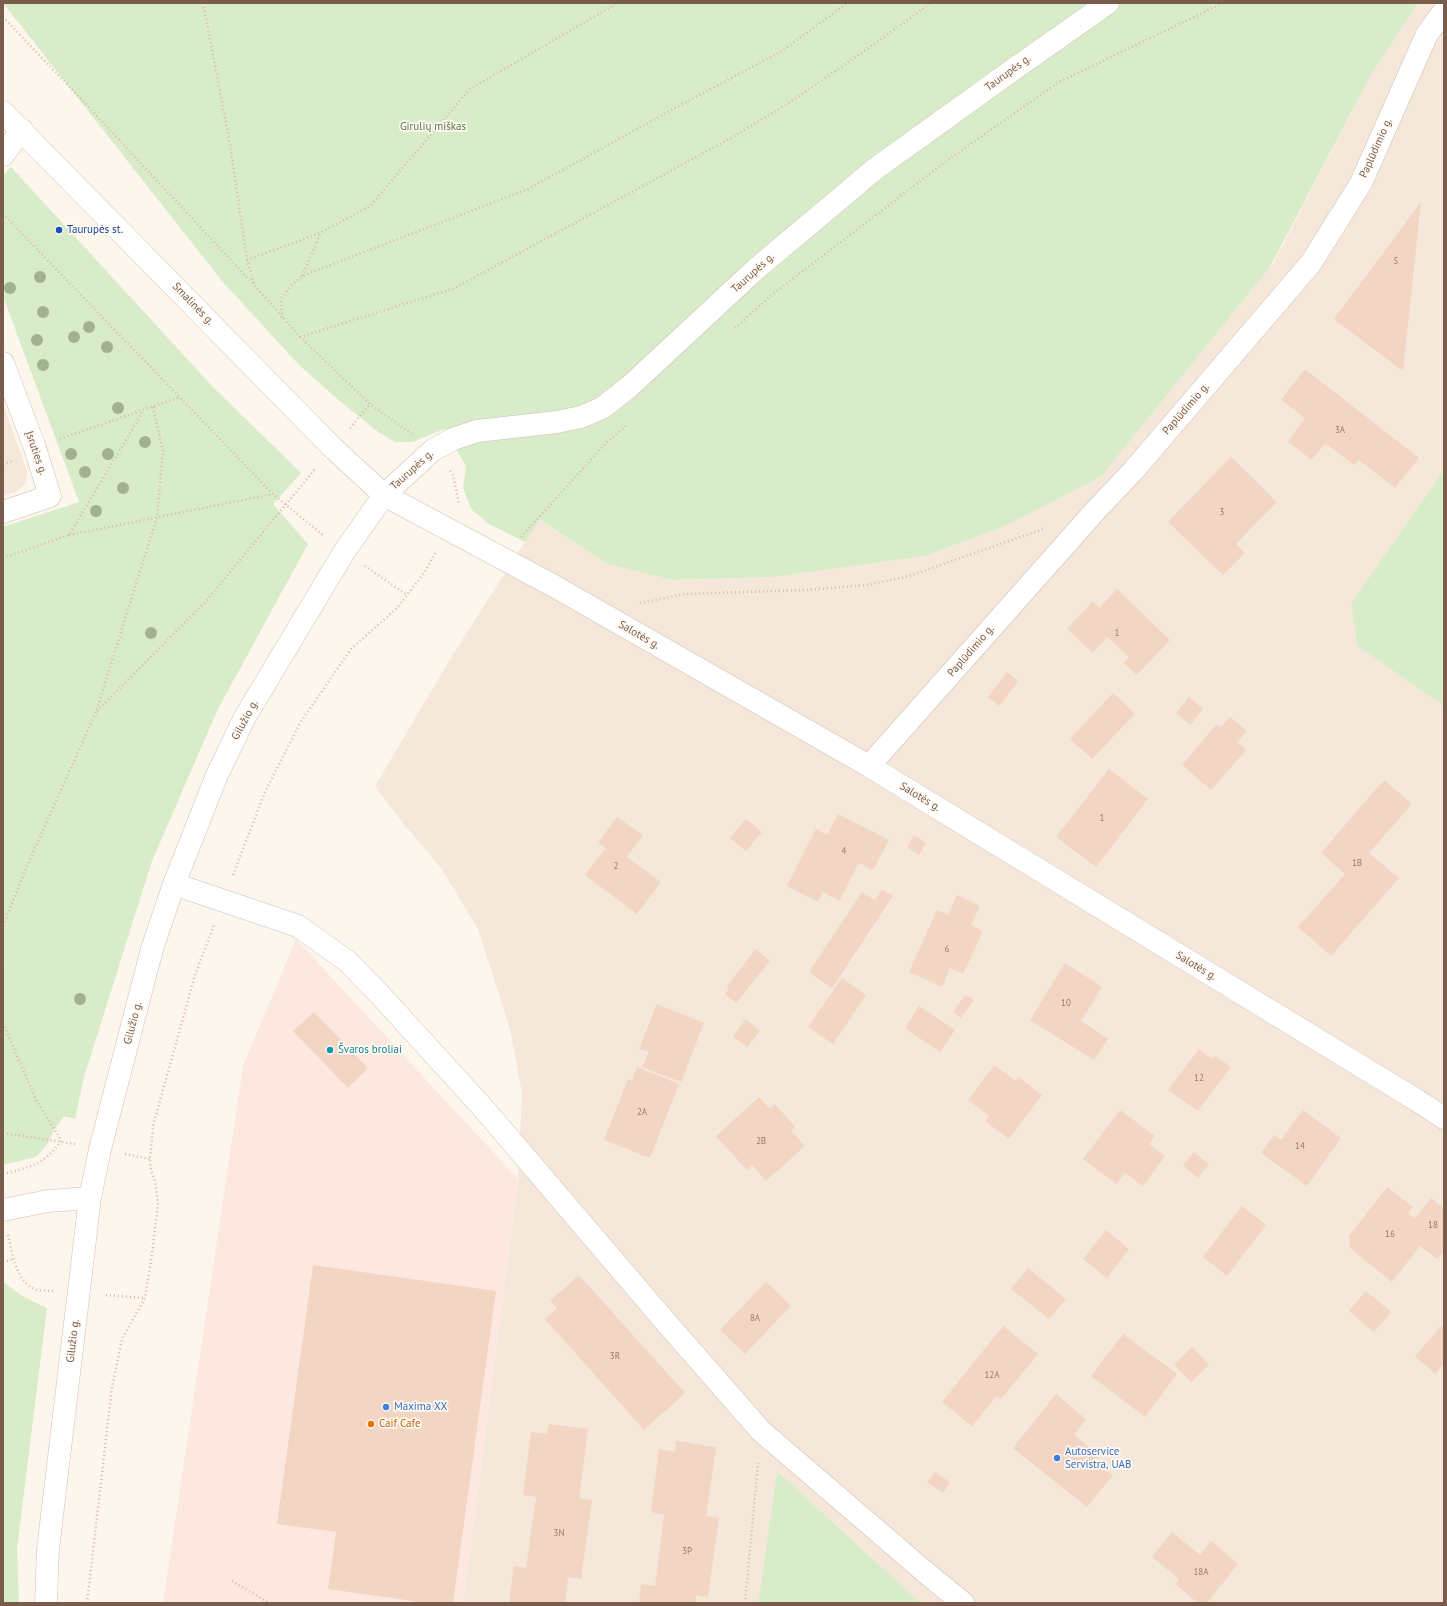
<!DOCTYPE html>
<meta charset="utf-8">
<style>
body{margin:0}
#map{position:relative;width:1447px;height:1606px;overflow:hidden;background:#fdf6ec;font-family:"PT Sans",sans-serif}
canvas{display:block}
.frame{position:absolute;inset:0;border:4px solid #7a5c4d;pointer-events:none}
</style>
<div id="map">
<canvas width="1447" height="1606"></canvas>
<div class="frame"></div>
</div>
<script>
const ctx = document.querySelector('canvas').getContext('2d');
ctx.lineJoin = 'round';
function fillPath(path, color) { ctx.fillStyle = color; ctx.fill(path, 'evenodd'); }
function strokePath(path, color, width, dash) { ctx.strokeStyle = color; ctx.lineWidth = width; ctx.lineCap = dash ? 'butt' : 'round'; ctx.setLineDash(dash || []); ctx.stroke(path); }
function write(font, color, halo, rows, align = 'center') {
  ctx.font = font + ' "PT Sans",sans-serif'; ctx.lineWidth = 3.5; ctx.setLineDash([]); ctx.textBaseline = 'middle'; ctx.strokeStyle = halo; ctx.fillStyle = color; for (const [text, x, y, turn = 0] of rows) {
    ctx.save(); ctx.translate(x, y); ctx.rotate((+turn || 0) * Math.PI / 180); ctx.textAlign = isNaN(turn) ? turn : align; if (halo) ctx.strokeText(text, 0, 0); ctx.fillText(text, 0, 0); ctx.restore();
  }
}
fillPath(new Path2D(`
 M1418 3H1444V470L1351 603 1357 646 1444 706V1603H921L777 1471 758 1603H463L518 1179 522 1093 510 1029 478 929 441 868 402 822 375 786 455 651 539 520 607 564 673 580 774 577 925 556 1003 527 1101 477 1270 267 1272 266 1371 75Z
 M3 404 27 471 26 483 16 492 3 496Z`), '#f5e8da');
fillPath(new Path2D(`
 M296 939 518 1179 463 1603H163L243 1066Z`), '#fde8e0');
fillPath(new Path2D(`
 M3 3H1418L1371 75 1270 267 1101 477 1003 527 925 556 774 577 673 580 607 564 540 520 525 542 489 524 471 509 463 488 466 466 444 429 413 442H395L378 432 341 402 299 365 222 281Z
 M11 167 212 386 301 473 273 504 308 544 218 709 152 861 84 1077 75 1119 64 1116 53 1132 47 1145 36 1157 3 1165V966L5 964 3 957V527L79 502 3 296V176Z
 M1444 470V706L1357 646 1351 603Z
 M3 1282 24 1297 47 1308 17 1549 19 1603H3Z
 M777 1471 921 1603H758Z`), '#d8ecc9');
fillPath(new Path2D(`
 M1421 202 1403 371 1334 319Z
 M1305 369 1419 458 1395 488 1359 460 1354 465 1325 443 1312 460 1288 442 1305 418 1281 400Z
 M1231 457 1277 502 1236 544 1245 553 1223 575 1168 522Z
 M1117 589 1170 640 1137 675 1123 663 1129 657 1107 637 1093 653 1067 629 1093 601 1099 608Z
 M1007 672 1018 681 999 706 988 697Z
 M1113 693 1135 714 1092 759 1070 739Z
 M1189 697 1203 709 1190 725 1176 713Z
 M1230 717 1247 731 1237 742 1246 750 1211 790 1182 765 1217 724 1221 727Z
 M1109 769 1148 799 1096 867 1056 837Z
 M1384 780 1412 804 1369 853 1399 878 1331 956 1298 927 1345 874 1321 853Z
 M838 814 889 840 873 870 859 863 839 901 823 892 818 902 787 886 816 829 827 835Z
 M617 817 643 835 627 857 661 882 637 914 585 875 606 848 598 843Z
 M746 819 762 832 746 851 730 838Z
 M914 835 926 843 919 855 907 847Z
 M882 889 893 896 832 988 809 972 862 892 875 900Z
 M957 895 980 906 971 925 983 931 963 974 950 968 942 987 909 972 937 910 948 915Z
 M756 949 770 961 736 1003 725 994 729 988 727 986Z
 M1065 963 1102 987 1081 1021 1108 1039 1094 1060 1030 1020Z
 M842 978 866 995 833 1044 808 1027Z
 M965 995 974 1000 961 1018 953 1012Z
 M657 1004 704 1023 681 1082 642 1067 649 1052 639 1049Z
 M919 1006 955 1030 940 1052 905 1028Z
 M314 1012 368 1068 348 1088 293 1031Z
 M746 1019 760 1031 747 1047 733 1036Z
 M1199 1049 1212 1059 1215 1056 1231 1067 1198 1111 1168 1090Z
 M994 1065 1016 1081 1018 1077 1042 1095 1009 1139 985 1121 989 1116 968 1100Z
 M637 1067 679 1084 650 1158 604 1140 628 1079 632 1080Z
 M759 1097 770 1109 775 1104 795 1127 791 1130 805 1146 766 1181 752 1165 747 1170 716 1136Z
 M1120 1110 1155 1136 1149 1144 1165 1156 1143 1186 1125 1173 1117 1184 1083 1159Z
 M1303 1110 1341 1138 1307 1186 1261 1153 1274 1135 1281 1140Z
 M1194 1152 1209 1164 1198 1178 1183 1166Z
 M1387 1187 1413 1207 1408 1213 1415 1219 1431 1198 1444 1209V1251L1437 1259 1420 1246 1392 1282 1350 1248 1349 1236Z
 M1242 1206 1266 1225 1227 1276 1203 1257Z
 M1106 1230 1129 1249 1107 1278 1083 1259Z
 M313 1265 496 1291 453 1603H427L328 1589 336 1532 277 1524Z
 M1028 1268 1066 1299 1049 1319 1011 1289Z
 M579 1275 685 1393 644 1430 545 1319 557 1308 550 1301Z
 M766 1282 791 1306 745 1354 720 1330Z
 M1366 1291 1391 1312 1374 1332 1349 1311Z
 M1003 1326 1038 1354 1001 1399 997 1396 972 1426 942 1402Z
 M1441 1326 1444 1328V1363L1435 1374 1415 1356Z
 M1123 1334 1177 1374 1145 1417 1091 1376Z
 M1192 1347 1209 1365 1191 1382 1174 1365Z
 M1056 1394 1086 1419 1074 1435 1100 1456 1095 1461 1113 1475 1087 1507 1013 1448Z
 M549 1424 588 1429 579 1498 592 1500 581 1579 568 1577 565 1603H509L514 1566 526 1568 536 1497 523 1495 531 1432 547 1434Z
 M676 1441 716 1447 706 1516 719 1518 708 1597 696 1595 695 1603H639L641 1584 655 1586 664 1515 651 1512 659 1449 675 1452Z
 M935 1472 950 1482 943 1493 927 1482Z
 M1172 1532 1200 1555 1211 1541 1238 1564 1207 1603H1198L1175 1584 1179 1579 1152 1557Z`), '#f3d5c3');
const street = new Path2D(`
 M3 112 333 448 384 495 554 586 869 766 1418 1101 1444 1118
 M3 155 22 130
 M3 363 35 448 50 496 3 512
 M869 766 1096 510 1133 471 1311 263 1361 183 1427 34 1444 11
 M174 884 298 926 347 961 383 998 484 1109 664 1320 761 1431 924 1571 963 1603
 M3 1210 48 1201 90 1198
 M46 1603 48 1549 90 1198 100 1149 152 949 174 884 217 775 245 717 344 552 384 495 433 450 453 439 477 431 557 422 581 417 602 408 629 387 756 269 875 169 1014 69 1108 3`);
strokePath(street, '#d1beb0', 23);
strokePath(new Path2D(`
 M203 3 229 138 247 260 255 286
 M3 17 83 101 256 287 300 337 370 404 412 434
 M3 214 273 494 324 536
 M247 260 320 233 370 206 470 89 614 5 615 3
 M302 276 320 234
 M282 318 281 299 291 286 302 276 528 189 675 108 782 51 847 3
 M735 328 773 294 945 162 1059 82 1223 3
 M300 337 455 288 731 138 789 103 880 40 931 3
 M350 428 370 404
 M60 439 180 397
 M3 464 12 461
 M450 471 453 475 459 504
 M69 535 273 494
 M521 537 607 442 627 425
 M3 558 69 535 144 410
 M365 566 407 595
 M640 603 685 594 806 590 868 585 909 576 1043 529
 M97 711 207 600 316 468
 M233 875 265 792 300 723 351 649 397 608 424 573 436 552
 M3 926 27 866 96 712 157 517 163 451 153 407
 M3 1023 36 1100 61 1140
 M3 1133 75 1144
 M125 1154 150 1159
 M3 1174C30 1167 44 1165 61 1141
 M8 1235C13 1255 15 1282 37 1290 42 1291 48 1291 53 1291
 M3 1262 14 1259
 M106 1295 145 1298
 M232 1581 269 1603
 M87 1603 112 1387 122 1339 145 1298 152 1254 158 1203 155 1181 151 1170 150 1159 153 1126 195 975 214 925
 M745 1603 758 1463`), '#d9b8a5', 2.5, [1, 3]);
strokePath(street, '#fff', 22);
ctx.fillStyle = '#a0b28e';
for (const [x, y] of [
 [40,277],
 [10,288],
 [43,312],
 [89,327],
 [74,337],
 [37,340],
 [107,347],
 [43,365],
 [118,408],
 [145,442],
 [71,454],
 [108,454],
 [85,472],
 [123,488],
 [96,511],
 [151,633],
 [80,999]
]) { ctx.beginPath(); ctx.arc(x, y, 6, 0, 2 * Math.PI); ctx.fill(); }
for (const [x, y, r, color] of [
 [59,230,4,"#1a4fb4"],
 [330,1050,4,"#0f9aa8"],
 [386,1407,4,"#3f7fe0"],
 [371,1424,4,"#e8710a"],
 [1057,1458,4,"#3f7fe0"]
]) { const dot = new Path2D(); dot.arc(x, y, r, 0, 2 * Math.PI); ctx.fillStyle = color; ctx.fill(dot); strokePath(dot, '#fffaf3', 1.5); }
write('9px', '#987a6a', null, [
 ["5",1396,261],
 ["3A",1340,430],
 ["3",1222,512],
 ["1",1117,633],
 ["1",1102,818],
 ["4",844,851],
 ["1B",1357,863],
 ["2",616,866],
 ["6",947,949],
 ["10",1066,1003],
 ["12",1199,1078],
 ["2A",642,1112],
 ["2B",761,1141],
 ["14",1300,1146],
 ["18",1433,1225],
 ["16",1390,1234],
 ["8A",755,1318],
 ["3R",615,1356],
 ["12A",992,1375],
 ["3N",559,1533],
 ["3P",687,1551],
 ["18A",1201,1572]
]);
write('11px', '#7a5c4d', '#fffaf3', [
 ["Taurupės g.",1008,73,-36],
 ["Paplūdimio g.",1376,148,-66],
 ["Taurupės g.",753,273,-42],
 ["Smalinės g.",193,304,46],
 ["Paplūdimio g.",1186,409,-49],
 ["Įsruties g.",36,453,71],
 ["Taurupės g.",412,470,-42],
 ["Salotės g.",639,635,30],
 ["Paplūdimio g.",971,651,-49],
 ["Gilužio g.",245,720,-62],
 ["Salotės g.",920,797,31],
 ["Salotės g.",1196,966,31],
 ["Gilužio g.",133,1023,-75],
 ["Gilužio g.",73,1341,-83]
]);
write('11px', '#537a41', '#fffaf3', [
 ["Girulių miškas",433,127]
]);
write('11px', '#164399', '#fffaf3', [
 ["Taurupės st.",67,230]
], 'left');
write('11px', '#0d838f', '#fffaf3', [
 ["Švaros broliai",338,1050]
], 'left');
write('11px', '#366cbe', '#fffaf3', [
 ["Maxima XX",394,1407],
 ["Autoservice",1065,1452],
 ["Servistra, UAB",1065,1465]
], 'left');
write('11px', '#c56008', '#fffaf3', [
 ["Caif Cafe",379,1424]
], 'left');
</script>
